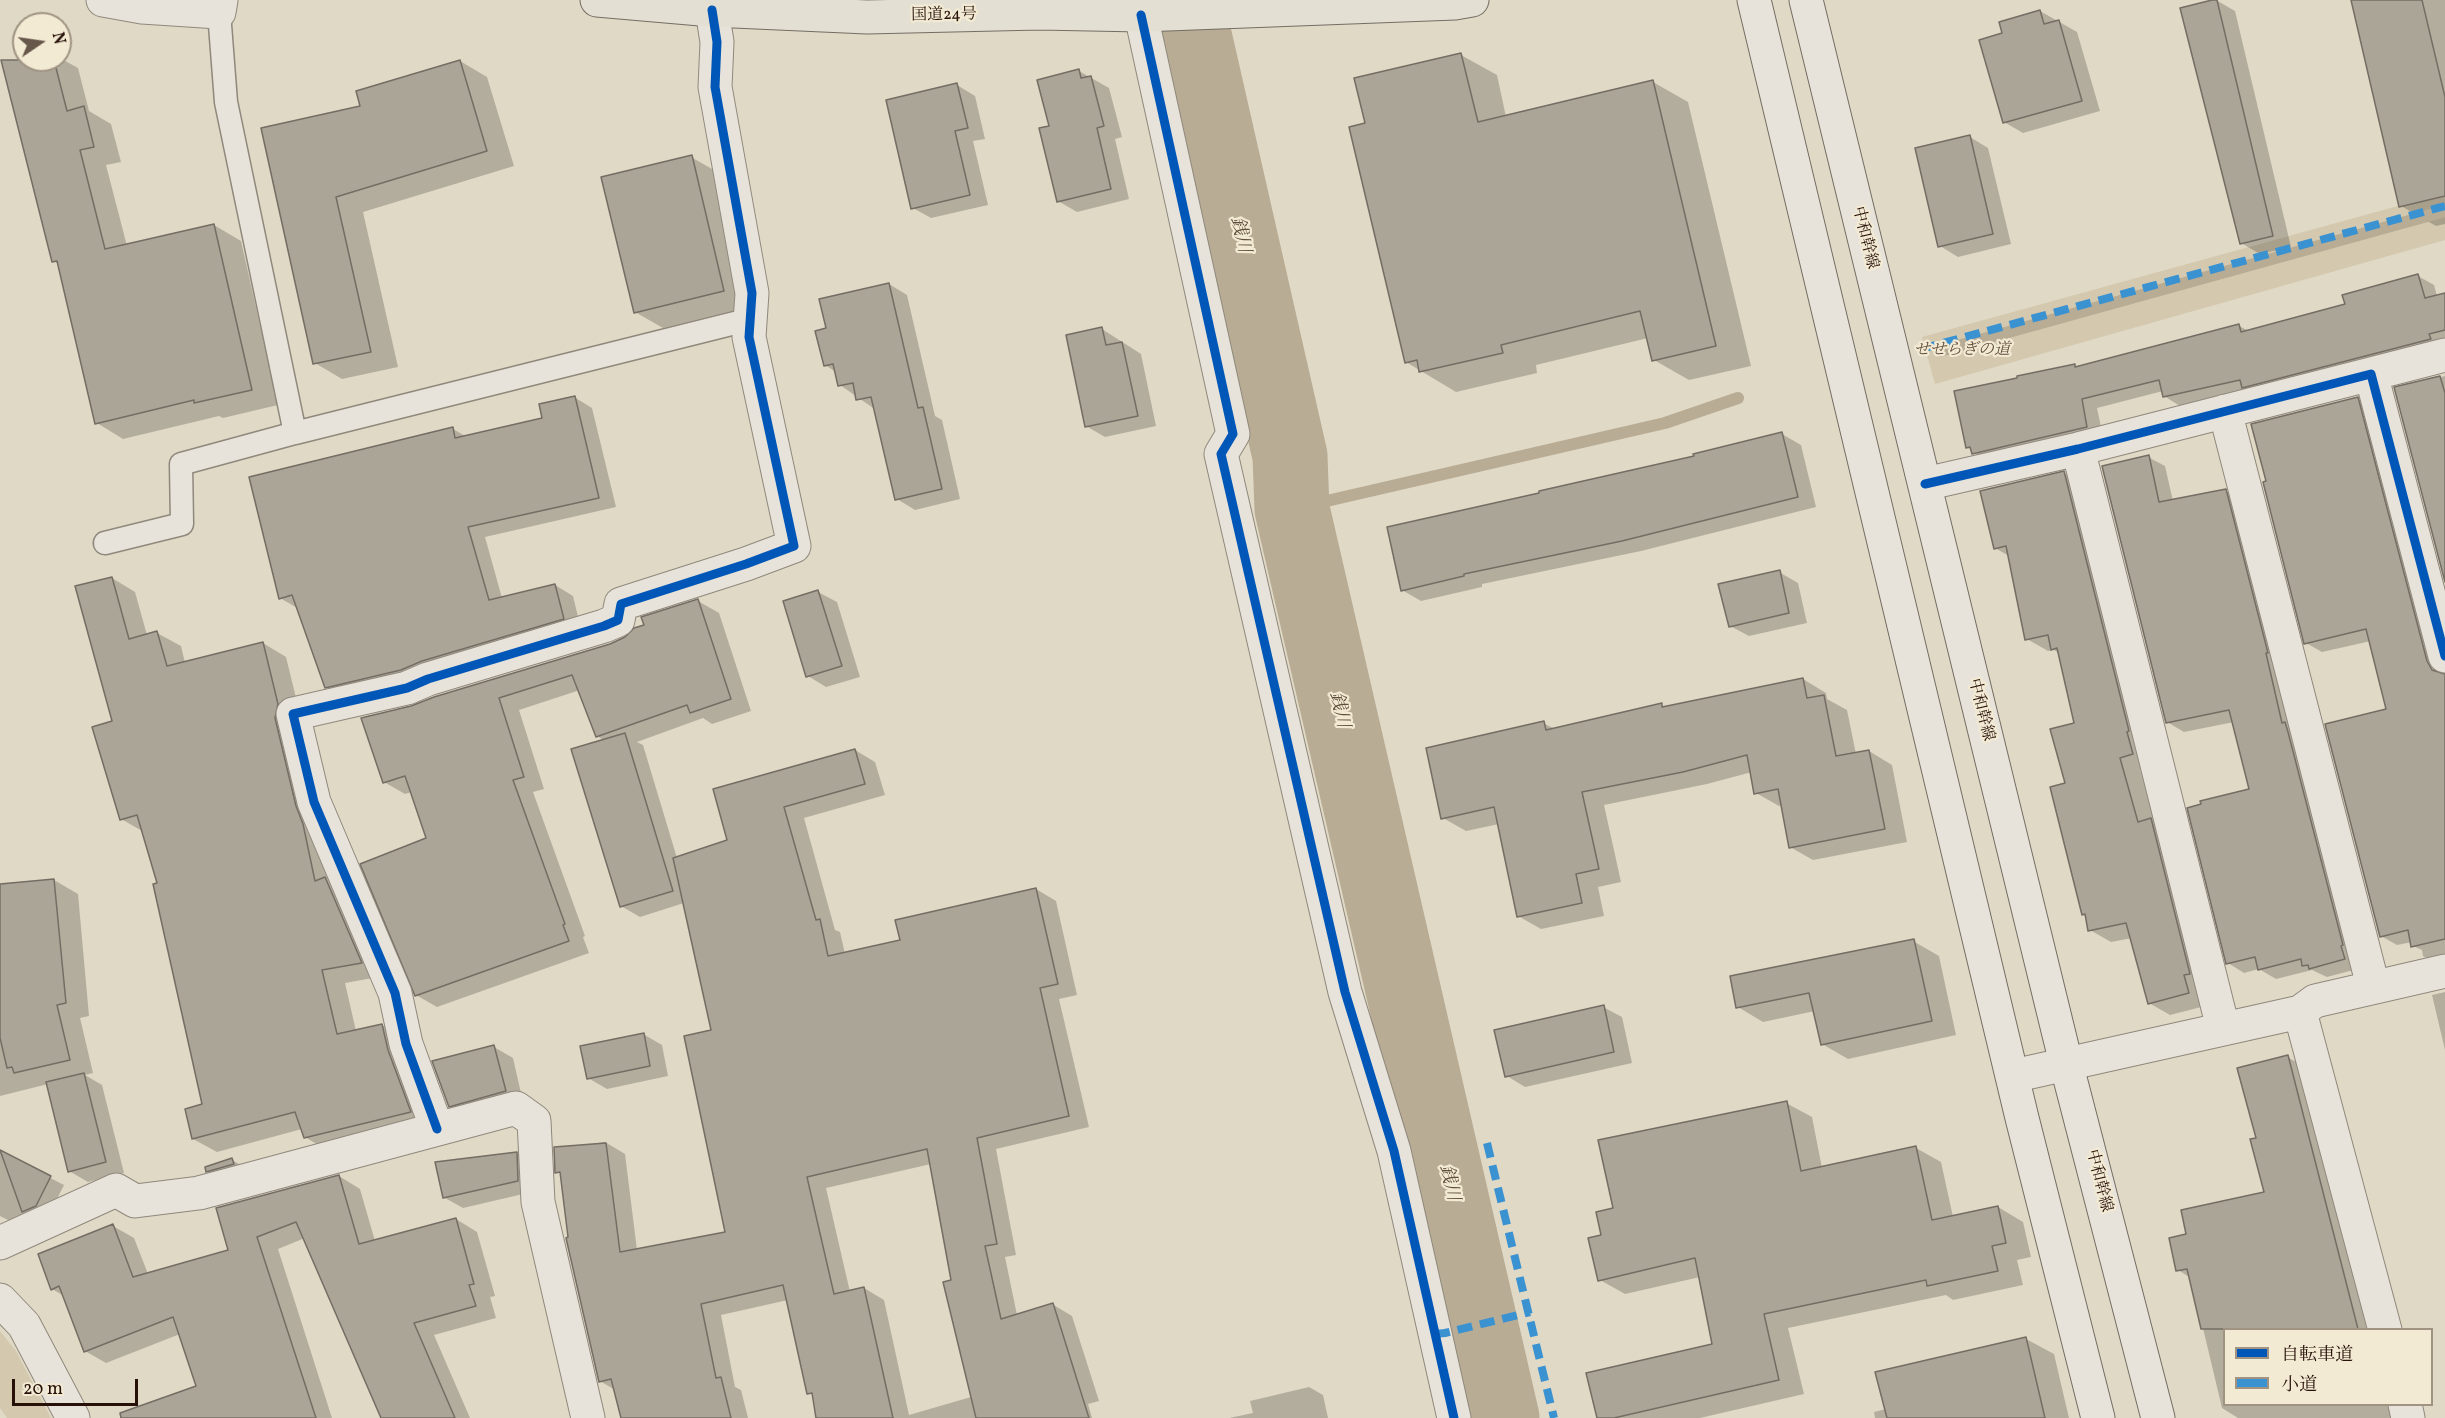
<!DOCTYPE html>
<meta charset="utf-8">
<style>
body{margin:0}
#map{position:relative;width:2445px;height:1418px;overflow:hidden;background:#e0d9c6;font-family:Vollkorn,"Noto Serif JP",serif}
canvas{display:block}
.legend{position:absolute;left:2223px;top:1328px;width:210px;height:78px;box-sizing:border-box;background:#f2ead3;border:2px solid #a09382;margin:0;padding:8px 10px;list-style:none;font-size:18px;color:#261008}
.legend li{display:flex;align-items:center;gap:12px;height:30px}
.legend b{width:30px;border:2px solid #a09382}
.north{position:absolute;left:12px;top:12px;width:60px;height:60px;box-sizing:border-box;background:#f2ead3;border:2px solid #a09382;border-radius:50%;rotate:77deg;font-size:16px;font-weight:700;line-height:24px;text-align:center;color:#261008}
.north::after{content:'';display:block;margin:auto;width:21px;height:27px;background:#67564a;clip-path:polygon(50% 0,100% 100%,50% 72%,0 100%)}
.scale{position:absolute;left:12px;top:1379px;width:126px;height:27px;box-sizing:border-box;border:3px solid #261008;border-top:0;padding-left:8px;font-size:18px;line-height:21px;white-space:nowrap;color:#261008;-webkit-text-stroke:4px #f2ead3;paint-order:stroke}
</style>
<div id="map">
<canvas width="2445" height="1418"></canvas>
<ul class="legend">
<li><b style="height:8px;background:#0057b8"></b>自転車道</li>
<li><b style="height:8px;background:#3b92d1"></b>小道</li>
</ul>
<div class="north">N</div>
<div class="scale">20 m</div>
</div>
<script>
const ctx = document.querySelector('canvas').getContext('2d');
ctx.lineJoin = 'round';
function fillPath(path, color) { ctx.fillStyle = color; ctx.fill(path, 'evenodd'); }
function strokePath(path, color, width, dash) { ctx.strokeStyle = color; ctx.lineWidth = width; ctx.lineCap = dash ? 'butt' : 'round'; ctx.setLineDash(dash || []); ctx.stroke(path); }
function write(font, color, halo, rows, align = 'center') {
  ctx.font = font + ' Vollkorn,"Noto Serif JP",serif'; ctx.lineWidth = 4.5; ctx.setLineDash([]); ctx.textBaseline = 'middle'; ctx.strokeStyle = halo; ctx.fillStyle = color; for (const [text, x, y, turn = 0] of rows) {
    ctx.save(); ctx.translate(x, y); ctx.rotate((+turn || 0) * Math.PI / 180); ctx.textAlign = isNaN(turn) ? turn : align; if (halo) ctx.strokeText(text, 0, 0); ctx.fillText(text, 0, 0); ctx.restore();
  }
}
fillPath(new Path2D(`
 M2445 193V240L1935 384 1922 337Z
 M0 1331 16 1351 51 1418H7L0 1408Z`), '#d4c9af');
fillPath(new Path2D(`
 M2216 0 2235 11 2291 247 2260 254 2241 243Z
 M2352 0H2445V224L2436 226 2401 206Z
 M2040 11 2077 32 2100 111 2023 133 2004 122V34Z
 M1461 55 1497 75 1506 117 1653 82 1688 102 1751 366 1689 380 1654 360 1648 338 1536 365 1537 373 1456 392 1406 362 1367 125Z
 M60 58 78 68 89 111 111 124 121 162 106 165 127 246 214 225 241 241 278 405 223 418 219 416 123 439 97 423 59 264 53 261 4 64 24 59 60 60Z
 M460 61 487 77 514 166 363 212 398 367 342 379 315 363 263 129 362 107Z
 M1079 71 1109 88 1122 137 1115 139 1129 199 1077 212 1058 201 1051 127Z
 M957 85 975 96 985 139 973 141 988 205 931 218 913 208Z
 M1970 137 1988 148 2011 244 1958 257 1940 246Z
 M691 157 719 173 751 306 663 328 635 312Z
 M2418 276 2434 285 2437 296 2445 295V349L2180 406 2164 396 2163 391 2097 408 2103 436 1989 462 1967 447 2074 366 2078 368 2239 326 2249 331 2346 305Z
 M889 284 907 295 935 416 942 420 960 499 915 510 897 499 876 410 840 385 836 372 825 365 827 329Z
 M1102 329 1141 354 1156 426 1105 437 1086 426Z
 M2445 376V576L2396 389Z
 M574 397 592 408 616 507 485 537 502 598 555 585 573 596 581 629 344 697 326 687 299 609 280 598 453 429 467 437 544 419Z
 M2357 398 2374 408 2445 675V964L2439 966 2423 956 2422 950 2413 946 2412 942 2397 945 2381 936 2388 711 2371 641 2322 652 2306 643Z
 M1782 434 1801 445 1816 507 1641 551 1482 584V587L1421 601 1402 590 1695 457Z
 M2148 457 2165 466 2173 501 2225 491 2242 500 2361 968 2327 977 2312 970 2276 979 2259 969 2244 973 2228 963 2251 790 2234 722 2184 732 2167 722Z
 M2064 473 2085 485 2153 766 2140 769 2209 1005 2170 1015 2149 1003 2132 938 2111 942 2090 930 2067 784 2076 724 2059 653 2054 650 2048 651 2027 639 2009 556 1995 548Z
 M1779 572 1798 583 1807 623 1749 636 1730 626Z
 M112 578 135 592 147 635 157 633 181 646 185 663 263 643 286 657 301 718 384 976 345 983 356 1031 382 1025 406 1039 433 1125 328 1151 305 1137 302 1129 217 1152 193 1139 204 1105 159 884 144 832 121 819 114 722Z
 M818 592 837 602 860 677 826 687 808 676Z
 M698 601 719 613 751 711 712 724 703 718 637 742 643 745 677 858 729 841 855 750 875 762 885 795 804 818 835 930 840 932 845 954 902 941 1036 889 1056 901 1077 995 1059 999 1089 1127 996 1149 1016 1255 1005 1257 1017 1315 1052 1304 1072 1316 1099 1401 1088 1404 1092 1418H819L814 1396 809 1393 788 1300 721 1315 735 1387 741 1390 748 1418H622L615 1390 600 1381 570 1239 561 1174 557 1172 556 1149 605 1142 625 1154 637 1250 727 1233 713 1031 684 903 640 917 621 906 605 741 597 736 580 690 519 710 544 789 533 792 585 936 583 937 589 953 437 1007 416 995 428 839 412 792 405 794 384 782 412 708 610 645ZM931 1164 971 1397 909 1415 884 1300 864 1288 850 1292 826 1188Z
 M1803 679 1826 693 1827 699 1847 710 1856 754 1869 751 1892 765 1907 842 1813 860 1790 847 1782 805 1779 806 1756 793 1752 772 1707 784 1604 805 1621 882 1598 887 1604 916 1541 929 1518 916 1499 824 1466 831 1443 818 1543 723 1555 729 1661 705 1666 707Z
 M54 880 78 894 89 1016 80 1018 93 1073 85 1075 102 1085 124 1173 88 1182 69 1171 48 1084 0 1096V886Z
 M1913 941 1939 956 1956 1035 1848 1059 1822 1044 1815 1011 1763 1022 1738 1007Z
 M2445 992V1050L2432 995Z
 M1603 1007 1622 1017 1632 1063 1525 1087 1507 1076Z
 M643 1034 662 1045 668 1076 607 1089 588 1078Z
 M494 1047 513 1058 523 1102 469 1116 450 1106Z
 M2287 1057 2313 1071 2379 1330H2224V1404H2398L2402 1418H2238L2222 1408 2191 1278 2178 1270 2188 1235 2265 1193 2257 1139Z
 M1786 1103 1812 1117 1822 1168 1916 1148 1941 1162 1953 1217 1998 1207 2023 1222 2031 1257 2017 1260 2023 1285 1953 1300 1946 1295 1788 1328 1804 1394 1700 1418H1598L1714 1345 1700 1277 1625 1294 1600 1280 1603 1237 1615 1210Z
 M0 1152 64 1185 50 1213 20 1226 0 1216Z
 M516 1153 535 1164 536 1191 463 1208 445 1198Z
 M232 1160 251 1171 226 1181 208 1171Z
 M339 1176 360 1189 375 1241 456 1219 477 1232 495 1296 490 1297 496 1318 434 1335 470 1418H383L305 1238 278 1249 332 1418H154L198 1387 180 1334 106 1363 85 1351 64 1296 52 1289 113 1226 134 1238 148 1274 230 1251Z
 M2026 1339 2054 1354 2069 1418H1875L1874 1412 1886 1409Z
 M1309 1387 1323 1395 1328 1418H1229L1253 1413 1250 1401Z`), '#0003');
strokePath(new Path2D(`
 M1940 351 2445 211
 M1292 509 1665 423 1738 398`), '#b9ac94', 12);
strokePath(new Path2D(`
 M1186 0 1290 456 1292 509 1502 1418`), '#b9ac94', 75);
const building = new Path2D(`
 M2212 0H2217L2273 236 2240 244 2180 8Z
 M2351 0H2422L2445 97V196L2399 207Z
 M2040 10 2044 24 2059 20 2082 101 2003 123 1979 40 2002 33 1999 22Z
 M1461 53 1478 122 1653 80 1716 346 1652 361 1640 311 1501 345 1503 353 1419 372 1417 360 1405 363 1349 127 1365 123 1354 78Z
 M1 60H54L67 111 84 106 94 147 80 150 105 249 214 224 252 390 194 403V400L95 424 57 261 52 262Z
 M460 60 487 151 336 197 371 352 313 364 261 128 360 106 356 91Z
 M1079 69 1081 78 1091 76 1104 126 1097 128 1111 189 1057 202 1039 128 1049 126 1037 80Z
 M957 83 968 128 955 131 970 195 911 209 886 100Z
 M1970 135 1993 234 1938 247 1915 148Z
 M692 155 724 291 634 313 601 177Z
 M2418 274 2425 298 2445 293V330L2429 334 2431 339 2242 388 2240 380 2163 397 2159 380 2082 399 2087 427 1972 454 1970 447 1966 448 1954 391 2017 378V376L2075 364V367L2239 324 2241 332 2345 304 2342 295Z
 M889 283 918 408 923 407 942 489 895 500 871 397 856 400 853 383 838 386 833 364 824 366 815 331 826 328 819 299Z
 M1102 327 1106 345 1122 342 1138 416 1085 427 1066 335Z
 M2440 376 2445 393V582L2394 387Z
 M575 396 599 498 468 527 489 600 555 584 564 619 422 661 401 670 325 688 292 595 279 599 249 477 453 427 455 438 542 418 539 404Z
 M2358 397 2427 661 2432 670 2445 674V939L2411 947 2408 930 2380 937 2325 724 2386 709 2366 629 2304 644 2263 482 2266 481 2251 424Z
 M1782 432 1798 497 1622 541 1464 574V576L1401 591 1387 527 1539 493V491L1694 456 1693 454Z
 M2149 455 2159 502 2226 489 2268 653H2266L2282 723 2285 722 2288 732 2343 945 2341 946 2345 959 2309 969 2308 965 2302 966 2301 959 2258 970 2255 957 2226 964 2187 808 2201 804 2200 801 2249 789 2229 710 2166 723 2102 466Z
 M2064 471 2129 731 2127 732 2133 754 2120 758 2138 822 2151 818 2190 974 2184 975 2189 993 2148 1004 2126 923 2088 931 2085 914 2082 915 2050 787 2065 783 2050 729 2074 723 2057 648 2051 650 2048 635 2025 640 2006 546 1994 549 1980 491Z
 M1780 570 1789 613 1729 627 1718 584Z
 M112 577 129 639 157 631 167 666 263 642 278 704 275 718 296 806 303 824 315 881 325 877 362 963 322 970 337 1034 382 1024 388 1050 411 1112 304 1138 295 1112 192 1139 185 1109 202 1104 153 884 157 883 137 815 120 820 92 727 112 721 75 586Z
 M818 590 842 666 806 677 783 601Z
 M698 599 731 699 690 713 687 705 596 737 572 675 499 698 524 777 513 780 565 924 563 925 569 941 415 996 360 864 426 838 405 776 383 783 361 718 411 706 434 697 610 644 625 637 634 628 644 625 641 617Z
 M1803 678 1807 698 1824 695 1836 756 1869 750 1885 829 1789 848 1778 789 1754 794 1747 755 1683 772 1582 792 1599 869 1576 874 1582 903 1517 917 1494 807 1441 819 1426 748 1544 721 1546 730 1662 703V707Z
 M625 733 673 891 620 907 571 749Z
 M855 749 865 784 784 807 816 920 820 919 828 956 900 940 895 920 1036 888 1058 984 1040 988 1069 1116 977 1138 997 1244 985 1246 1001 1319 1053 1303 1089 1418H976L943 1282 951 1280 927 1149 807 1177 834 1294 864 1287 893 1418H816L812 1393 807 1394 783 1285 701 1304 716 1378 721 1377 731 1418H621L611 1379 599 1382 566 1238 568 1237 560 1172 555 1173 554 1147 606 1143 620 1252 725 1232 684 1036 711 1030 673 858 727 840 713 789Z
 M54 879 66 1003 57 1005 70 1060 14 1073 12 1067 7 1068 0 1038V884Z
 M1914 939 1932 1021 1821 1045 1809 993 1736 1008 1730 976Z
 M1604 1005 1614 1052 1505 1077 1494 1030Z
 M644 1033 650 1066 587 1079 580 1046Z
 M494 1045 506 1091 449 1107 432 1061Z
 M2288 1055 2358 1329H2201L2187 1269 2176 1271 2169 1238 2186 1234 2181 1210 2264 1192 2250 1139 2256 1138 2237 1068Z
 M84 1073 106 1162 68 1172 46 1082Z
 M1787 1101 1801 1171 1916 1146 1932 1220 1998 1206 2006 1243 1992 1246 1998 1271 1927 1286 1926 1280 1764 1314 1779 1380 1614 1418H1597L1586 1373 1712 1344 1695 1258 1598 1281 1588 1238 1601 1235 1596 1212 1613 1208 1598 1140Z
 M0 1150 51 1176 36 1206 22 1212Z
 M517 1152 518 1181 443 1198 435 1162Z
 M232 1158 234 1164 206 1172 205 1167Z
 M339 1175 359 1244 456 1218 474 1284 469 1285 476 1306 414 1323 455 1418H381L296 1222 257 1237 316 1418H121L120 1413 196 1386 173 1317 84 1352 59 1286 51 1290 38 1254 113 1224 133 1277 228 1250 216 1208Z
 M2026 1337 2045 1418H1887L1875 1372Z`);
fillPath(building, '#aba598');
strokePath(building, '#746d63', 1.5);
const lane = new Path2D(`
 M219 12 226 102 295 433 751 319
 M105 543 182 524 181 464 295 433`);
const street = new Path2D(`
 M103 0 142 7 219 12 221 0
 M1141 15 1233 434 1221 454 1345 992 1394 1151 1454 1418
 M2371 374 2445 355
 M2225 411 2373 986
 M2078 449 2223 1028
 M1925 484 2078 449 2371 374 2445 656
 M2300 1012 2385 1330
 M2013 1076 2300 1012 2315 1001 2445 971
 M437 1129 406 1044 395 993 314 802 293 714 407 688 428 679 604 626 618 620 621 604 746 564 794 546 749 337 752 293 715 87 717 42 712 10
 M0 1243 116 1190 135 1201 199 1193 516 1108 534 1121 538 1202 588 1418
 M0 1300 24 1325 73 1418
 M2405 1404 2408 1418`);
const secondary = new Path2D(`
 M1754 0 2022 1118 2098 1418
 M1806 0 2066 1063 2158 1418`);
const highway = new Path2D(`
 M597 0 712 10 867 17 1039 13 1141 15 1455 3 1472 0`);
strokePath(lane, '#8f887c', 25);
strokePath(street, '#8f887c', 35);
strokePath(secondary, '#746d63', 35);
strokePath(highway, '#746d63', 35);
strokePath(lane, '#e7e3da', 22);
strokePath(street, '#e7e3da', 33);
strokePath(secondary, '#e7e3da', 33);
strokePath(highway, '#e3dfd3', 33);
strokePath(new Path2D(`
 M1921 349 2445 206
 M1487 1143 1554 1418
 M1435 1334 1445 1333 1530 1312`), '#3b92d1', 8, [15, 8]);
strokePath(new Path2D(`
 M1141 15 1233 434 1221 454 1345 992 1394 1151 1454 1418
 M1925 484 2078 449 2371 374 2445 656
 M437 1129 406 1044 395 993 314 802 293 714 407 688 428 679 604 626 618 620 621 604 746 564 794 546 749 337 752 293 715 87 717 42 712 10`), '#0057b8', 9);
write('16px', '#261008', '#f2ead3', [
 ["国道24号",944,16,-1],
 ["中和幹線",1864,238,76],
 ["中和幹線",1980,710,76],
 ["中和幹線",2098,1181,76]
]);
write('italic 16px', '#5f4c3c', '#f2ead3', [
 ["せせらぎの道",1962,351]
]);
write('italic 18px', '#604e3d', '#f2ead3', [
 ["銭川",1239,235,77],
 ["銭川",1338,710,77],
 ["銭川",1448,1183,77]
]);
</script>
